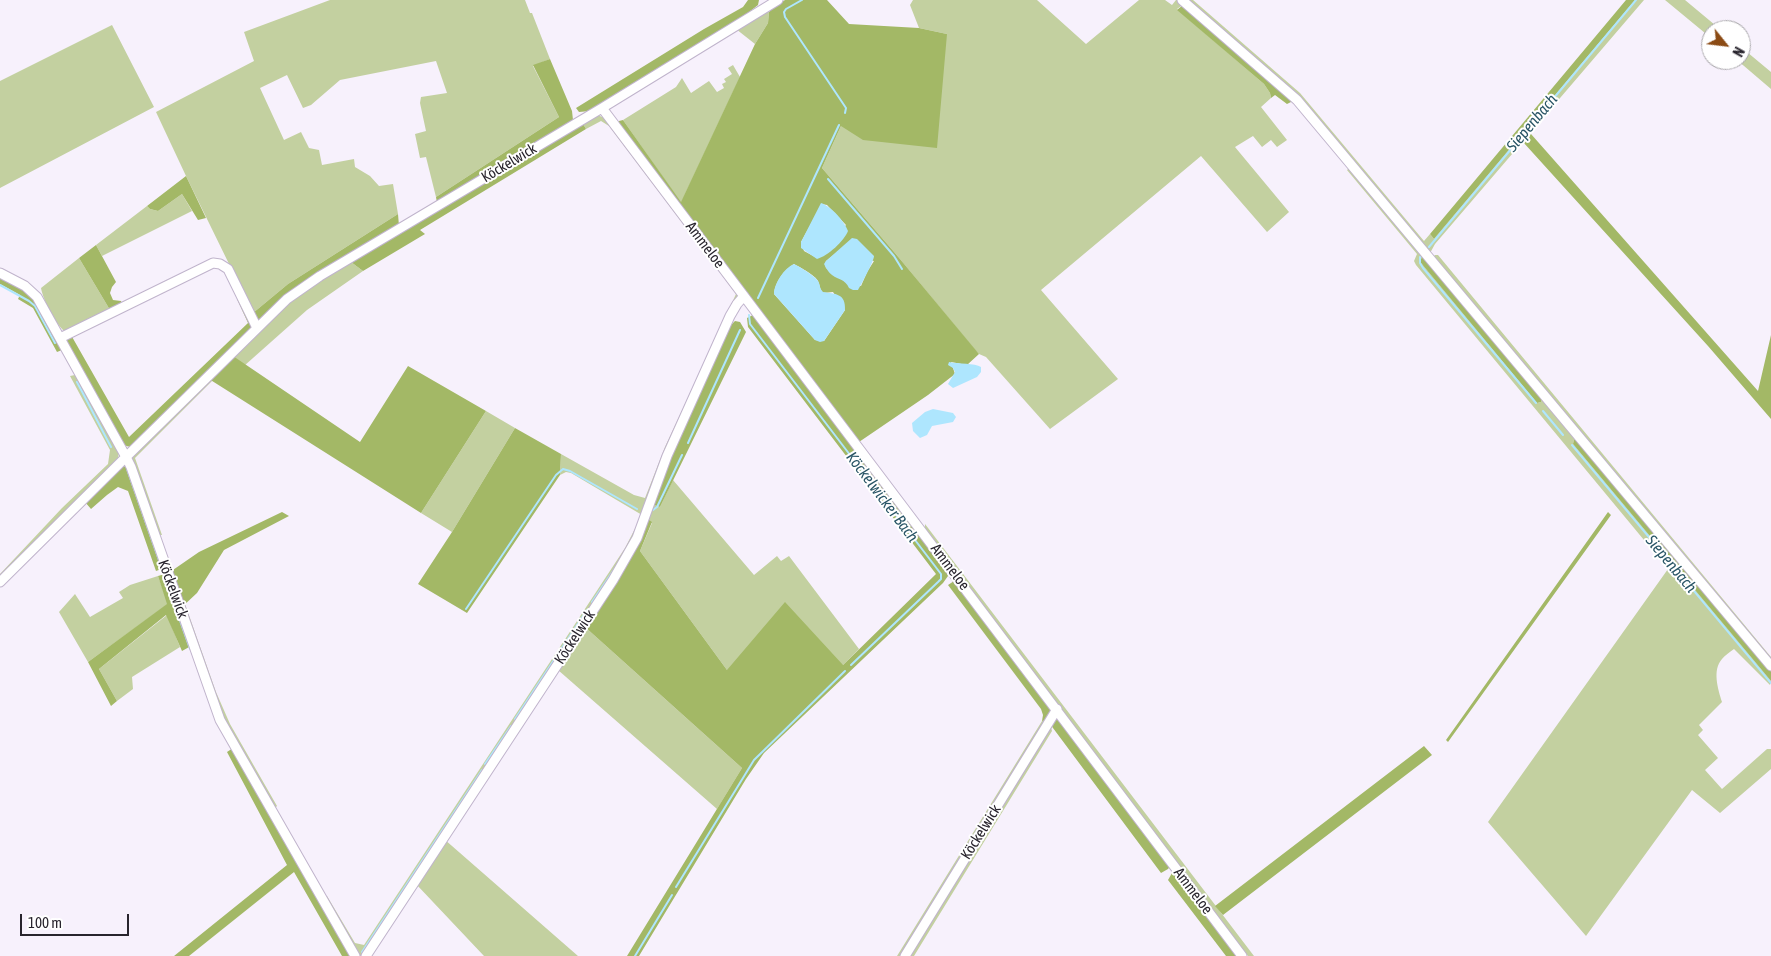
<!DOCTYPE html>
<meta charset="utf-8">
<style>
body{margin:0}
#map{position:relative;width:1771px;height:956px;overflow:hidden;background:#f7f1fc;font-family:"Asap Condensed",sans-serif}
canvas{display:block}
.north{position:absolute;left:1701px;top:20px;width:50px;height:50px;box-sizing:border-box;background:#fff;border:1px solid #a9a7ab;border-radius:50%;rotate:119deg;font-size:14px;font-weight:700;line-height:20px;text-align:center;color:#28242d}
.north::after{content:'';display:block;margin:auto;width:18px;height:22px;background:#8b4b15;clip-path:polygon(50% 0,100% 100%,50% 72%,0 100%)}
.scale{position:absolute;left:20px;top:914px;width:109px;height:22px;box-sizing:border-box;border:2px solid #28242d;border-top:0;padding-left:6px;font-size:15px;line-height:18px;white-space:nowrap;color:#28242d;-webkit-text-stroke:4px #fff;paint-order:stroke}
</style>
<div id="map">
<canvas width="1771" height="956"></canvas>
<div class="north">N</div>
<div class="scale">100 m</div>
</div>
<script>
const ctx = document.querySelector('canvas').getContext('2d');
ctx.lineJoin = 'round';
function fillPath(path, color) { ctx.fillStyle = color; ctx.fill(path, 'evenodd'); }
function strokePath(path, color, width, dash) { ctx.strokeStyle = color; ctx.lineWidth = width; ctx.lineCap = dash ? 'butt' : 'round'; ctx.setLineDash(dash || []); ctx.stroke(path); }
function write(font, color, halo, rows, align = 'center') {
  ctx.font = font + ' "Asap Condensed",sans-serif'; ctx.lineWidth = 4; ctx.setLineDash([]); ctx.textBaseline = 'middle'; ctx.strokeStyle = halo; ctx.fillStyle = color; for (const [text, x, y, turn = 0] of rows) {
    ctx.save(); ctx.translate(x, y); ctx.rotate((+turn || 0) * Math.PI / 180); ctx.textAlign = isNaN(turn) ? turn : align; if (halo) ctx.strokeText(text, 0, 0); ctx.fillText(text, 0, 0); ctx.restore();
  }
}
fillPath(new Path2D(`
 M330 0H525L530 13H532L550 59 533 66 559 117 436 197 426 157 420 158 415 134 426 131 420 103 421 97 447 93 436 61 340 80 311 105 303 108 287 75 260 88 284 140 301 132 309 148 319 150 322 165 354 159 355 167 370 176 379 186 393 184 398 214 288 284 253 313 186 176 156 112 254 61 244 32Z
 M913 0H1037L1086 44 1139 0H1165L1172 5 1176 0H1179L1184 4 1177 9 1264 84 1270 93 1271 98 1261 107 1287 140 1277 147 1271 140 1262 147 1253 136 1235 147 1289 212 1267 232 1201 156 1041 290 1118 379 1050 429 986 357 979 354 975 350 895 253 822 168 841 126 947 34 919 28 910 5Z
 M1185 0H1193L1300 93 1424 241 1430 234 1434 239 1635 0H1644L1435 244 1429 255 1301 102Z
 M1665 0H1685L1721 30H1711V38Z
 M769 12 768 23 755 44 736 29 762 13Z
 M112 25 154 107 0 188V81Z
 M1741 47 1771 72V89L1737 60H1741Z
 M733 65 740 77 681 203 623 120 676 87 682 78 691 93 709 81 717 92 724 88 722 84 726 82 724 79 732 74 728 68Z
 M597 115 608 119 739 293 738 296 667 451 630 548 362 955 359 956 326 897 327 896 355 943 364 945 625 548 642 515 571 473 566 472 560 475 561 454 634 495 645 498 665 447 736 294 609 126 601 121 586 129 582 122Z
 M1350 167 1425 256 1421 263 1537 403 1541 402 1542 399 1577 439 1574 440 1573 444 1771 681 1770 685 1734 649C1730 652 1725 655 1722 659 1712 670 1718 689 1722 702L1699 725 1703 730 1698 735 1718 758 1705 770 1722 789 1767 749H1771V769L1720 813 1692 790 1586 936 1488 822 1668 569 1416 265 1414 261 1417 254 1347 170Z
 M182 194 192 211 102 256 96 245 147 206 150 209 158 211Z
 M1435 255H1438L1771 657V663L1432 258Z
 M79 258 110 310 66 332C56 326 43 300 41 288Z
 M351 262 363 271 307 310 244 366 233 356 282 307 321 279Z
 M75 375 119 451 118 459 0 578V574L62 508 108 464 110 450 70 376Z
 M209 379 212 381 135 458 162 535H158L130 457Z
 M486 411 515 428 452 532 421 513Z
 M673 480 754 575 777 556 781 561 789 556 859 649 843 665 727 670 640 551 652 523 645 521 651 504 660 507Z
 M925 524 1254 956H1248L925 530Z
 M158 576 168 604 88 662 59 612 75 594 90 617 123 598 119 592 130 585Z
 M185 604 216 692 230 724 277 806 274 809 228 729 182 607Z
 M167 615 180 647 132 677 133 689 117 701 99 669Z
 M585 627 742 768 717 809 558 670Z
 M1048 720 904 956H897L1042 721Z
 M1050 724 1052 731 914 956H908Z
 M444 839 578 956H484L416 884Z`), '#c3d0a0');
fillPath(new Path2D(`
 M748 0H759L758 5 739 20 590 111 579 112 576 108 704 29 743 7Z
 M785 0H827L849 24 919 28 947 34 937 148 863 140 841 126 822 168 895 253 979 354 967 365 951 362 955 374 928 395 859 442 619 125V121L623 120 681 202 755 44 768 23 769 12 774 7ZM822 204 827 205 846 225 817 258 804 251 801 242ZM836 253 874 261 867 272 861 286 847 283 826 268 825 264 826 261ZM794 264C800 267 816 276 818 281 820 286 819 288 823 293L833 292 845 310 824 341 815 340 774 294C775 282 784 270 794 264Z
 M1626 0H1635L1434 239 1430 234Z
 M1184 4 1295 100 1287 104 1275 95 1271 98 1270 93 1264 84 1177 10Z
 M550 59 572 111 573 120 437 203 436 197 559 117 533 65Z
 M582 122 586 129 420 230 425 234 363 271 351 262Z
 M1531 134 1758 391 1771 335V419L1708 346 1523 142Z
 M186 176 206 218 198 220 182 194 158 211 150 209 147 206Z
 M398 214 399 226 263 317 259 320 256 319 253 313 288 284Z
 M96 245 116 282 112 287 110 293 113 300 121 301 122 304 110 310 79 258Z
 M1425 256 1542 399 1541 402 1537 403 1421 263V259Z
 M0 275 34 297 62 350 57 352 33 308 18 299 20 295 0 284Z
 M240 298 252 322 251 328 135 444C129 448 127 447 122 443L66 341 71 335 129 437 248 323 237 299Z
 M755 314 949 569 948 576 943 583 764 753 746 779 639 956H627L742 768 585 627 645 521 649 520 652 522 640 551 727 670 785 602 843 665 936 574 748 327 747 318Z
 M735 321 740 322 746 332 660 507 651 504 668 458 727 329Z
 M233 356 360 442 408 366 486 411 421 513 209 379Z
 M515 428 561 454 560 475 467 613 418 584 452 532Z
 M1577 439 1771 669V681L1573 444 1574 440Z
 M123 466 127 467 164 568 156 571 128 491 118 487 107 495 91 509 85 502Z
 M282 512 289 516 224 550 197 593 182 607 170 572 199 552Z
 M1608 512 1611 515 1448 742 1446 740Z
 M165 574 191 646 182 651 166 615 99 669 117 701 111 706 88 662 167 604 158 576Z
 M957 579 1052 711 1048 720 1042 721 1043 715 1041 709 948 585Z
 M1056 717 1172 864 1168 869 1161 873 1050 724Z
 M1424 746 1432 755 1223 915 1215 906Z
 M233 748 353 956H342L294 872 189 956H174L287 865 227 752Z
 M1177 871 1242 956H1226L1168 880 1172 873Z`), '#a3b866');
fillPath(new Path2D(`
 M821 203C832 207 844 221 848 231 844 241 828 256 817 259L801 248V242Z
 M852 238 857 239 874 256C874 261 861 285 858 290H853L849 288C845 279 839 280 832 275 829 273 826 268 824 264L826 261Z
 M794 264C800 267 815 276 818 281 821 286 819 288 823 292 835 294 846 293 845 310L824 341 820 342 815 340 774 294C774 284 784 268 794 264Z
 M949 362C958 364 975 363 981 367V372L977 377 953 388 948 384 955 372 953 368 948 365Z
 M933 409 953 413 956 417 953 422 932 426 927 435 920 438 913 431 912 423 925 412Z`), '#aee6fe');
strokePath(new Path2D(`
 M802 0 786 9 784 12 785 17 846 108 845 113
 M828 179 894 256 902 269
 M1429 247 1636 0
 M1420 257V263L1423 268 1536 403
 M0 285 29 301 35 306 55 343
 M758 298 839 125
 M749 315 750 324 941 574V579L938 582 851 665
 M77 382 111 447
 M1543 411 1563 435
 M688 443 740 330
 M1572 445 1771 683
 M127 469 161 566
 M653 510 657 507 682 455
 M164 575 190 649
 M592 602 617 565
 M466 609 556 475 563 469 570 471 637 509
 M515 719 587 610
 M485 764 511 726
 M676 887 754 760 845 671
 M362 952 482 770
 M635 956 672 895`), '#aee6fe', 2);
const street = new Path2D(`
 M1182 0 1297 100 1771 666
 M602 108 1242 956
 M0 273 25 286 37 297 126 457 287 299 320 276 602 108 778 0
 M60 338 213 263 220 264 228 269 257 328
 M0 582 126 457 131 467 220 720 355 956
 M366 956 613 580 637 538 667 456 730 316 737 304 744 296
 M905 956 1057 709`);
strokePath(street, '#c0b4cc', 11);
strokePath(street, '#fff', 9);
write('15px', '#28242d', '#fff', [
 ["Köckelwick",509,163,-31],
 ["Ammeloe",705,245,53],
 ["Ammeloe",950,567,53],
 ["Köckelwick",173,589,70],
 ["Köckelwick",575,637,-57],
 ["Köckelwick",981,832,-58],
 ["Ammeloe",1193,891,53]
]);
write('italic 16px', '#295566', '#fff', [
 ["Siepenbach",1532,123,-50],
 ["Köckelwicker Bach",882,497,53],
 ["Siepenbach",1671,564,50]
]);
</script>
